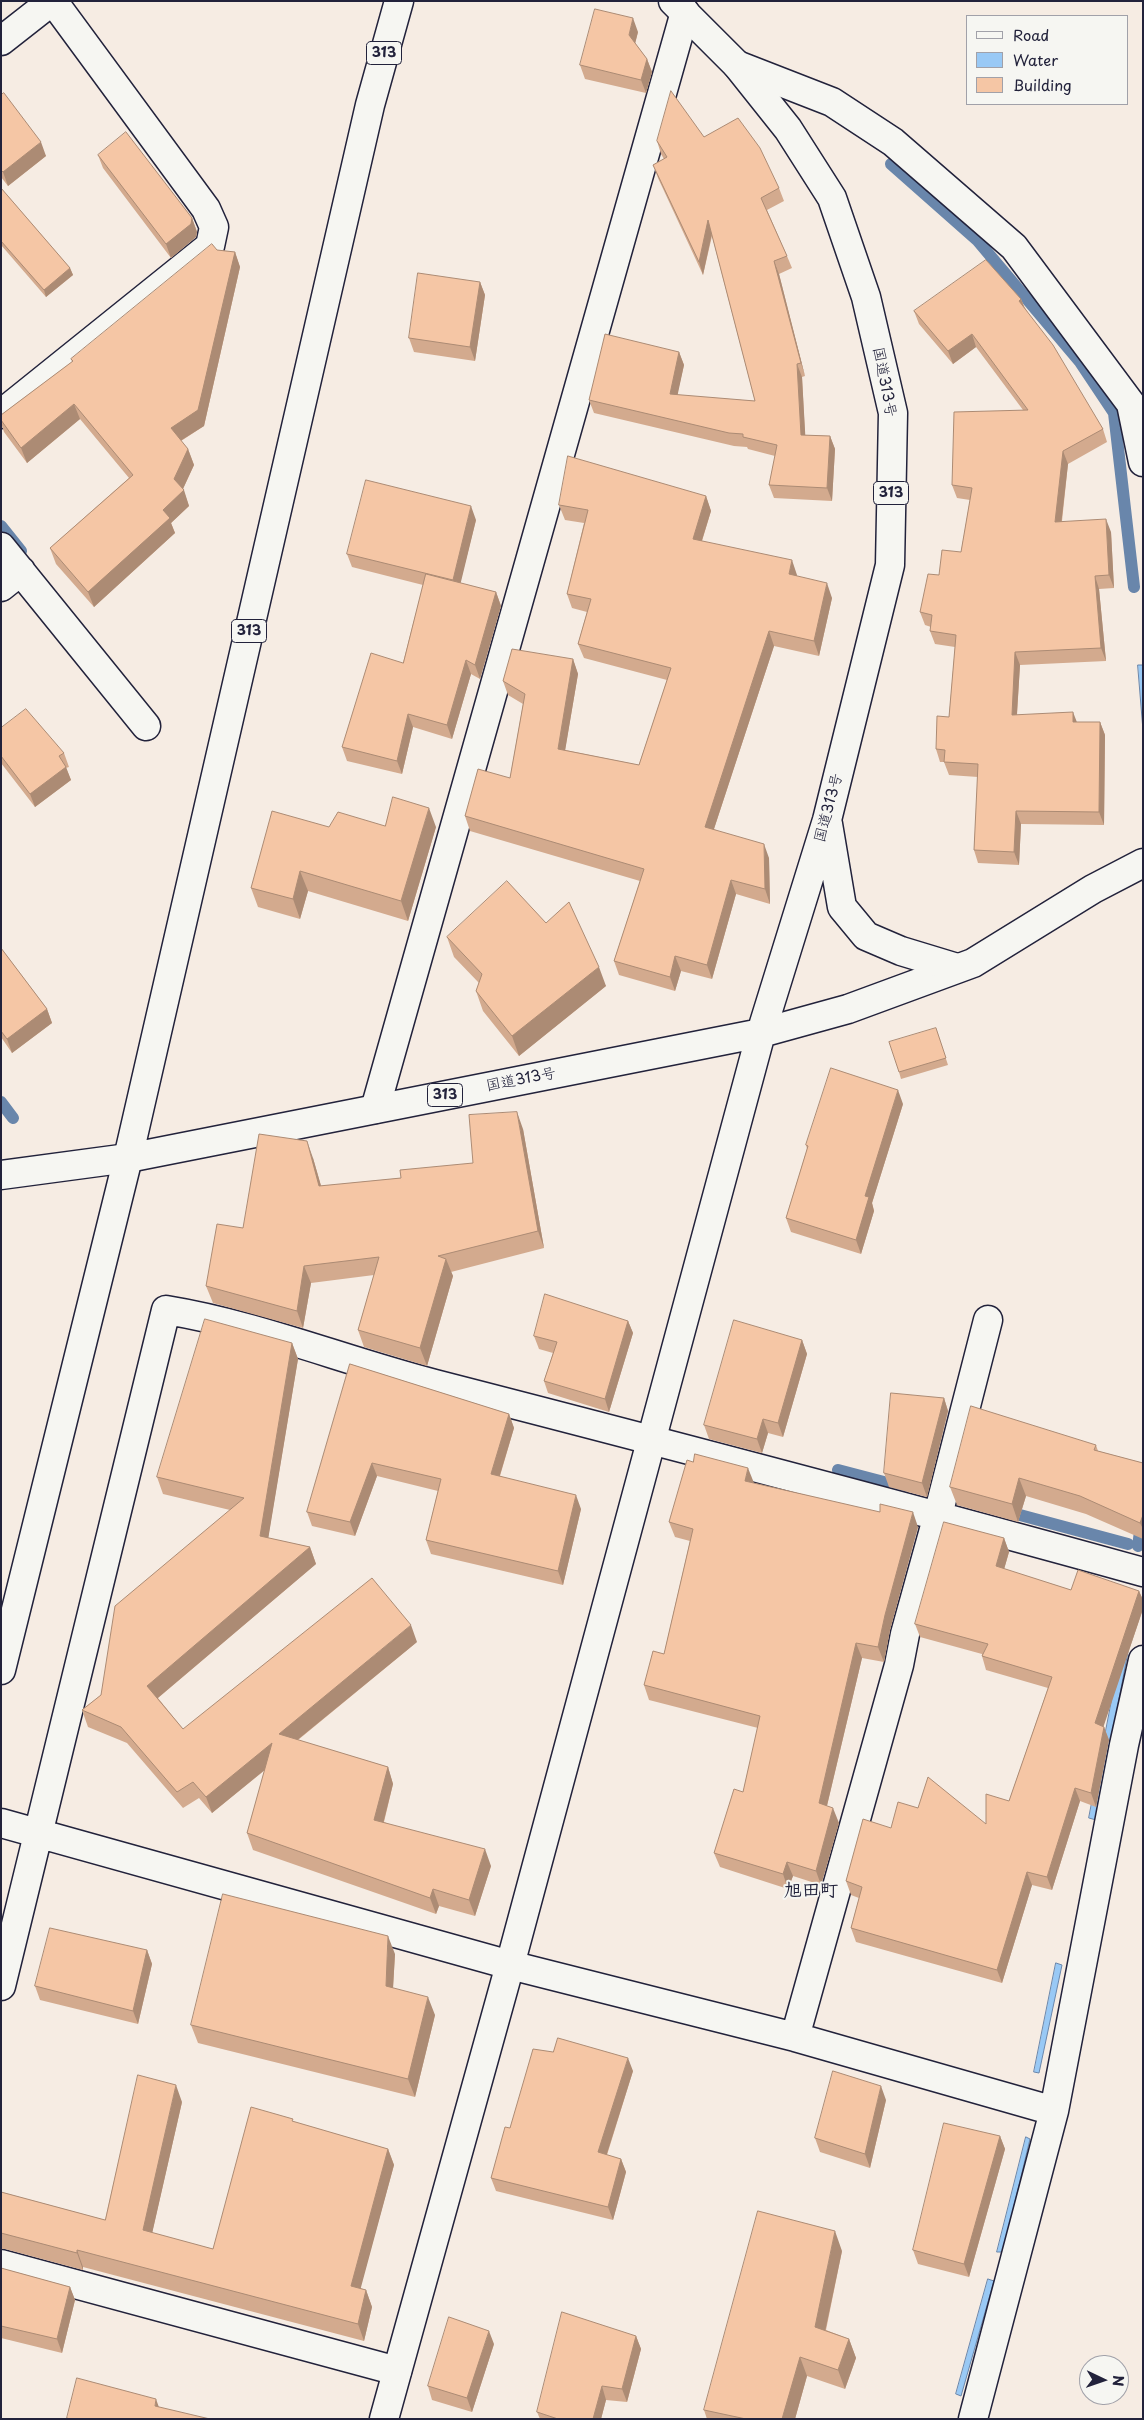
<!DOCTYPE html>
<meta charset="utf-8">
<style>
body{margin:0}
#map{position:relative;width:1144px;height:2420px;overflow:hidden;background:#f6ece3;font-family:"Playpen Sans",sans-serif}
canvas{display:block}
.frame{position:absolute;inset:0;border:2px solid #22223b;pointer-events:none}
.legend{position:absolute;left:966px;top:15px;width:162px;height:90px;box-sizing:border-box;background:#f6f6f2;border:1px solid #a1a1a9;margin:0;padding:6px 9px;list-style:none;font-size:15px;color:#22223b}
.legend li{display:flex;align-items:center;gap:10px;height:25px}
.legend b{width:25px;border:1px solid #a1a1a9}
.north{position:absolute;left:1079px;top:2355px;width:50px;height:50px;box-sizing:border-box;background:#f6f6f2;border:1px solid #a1a1a9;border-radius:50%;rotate:93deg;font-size:14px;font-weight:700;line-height:20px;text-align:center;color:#22223b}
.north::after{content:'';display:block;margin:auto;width:18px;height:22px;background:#22223b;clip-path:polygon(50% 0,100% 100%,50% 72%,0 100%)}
</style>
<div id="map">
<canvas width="1144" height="2420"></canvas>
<div class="frame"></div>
<ul class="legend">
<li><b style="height:6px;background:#f6f6f2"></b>Road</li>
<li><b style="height:14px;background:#99c9f5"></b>Water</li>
<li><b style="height:14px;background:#f5c6a5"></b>Building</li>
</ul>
<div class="north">N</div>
</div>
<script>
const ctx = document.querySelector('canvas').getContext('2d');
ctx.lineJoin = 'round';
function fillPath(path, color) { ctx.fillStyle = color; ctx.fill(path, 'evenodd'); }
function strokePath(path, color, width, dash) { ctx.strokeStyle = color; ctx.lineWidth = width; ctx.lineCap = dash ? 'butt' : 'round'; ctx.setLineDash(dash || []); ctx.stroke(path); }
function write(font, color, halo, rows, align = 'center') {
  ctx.font = font + ' "Playpen Sans","Klee One",sans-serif'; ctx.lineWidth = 4; ctx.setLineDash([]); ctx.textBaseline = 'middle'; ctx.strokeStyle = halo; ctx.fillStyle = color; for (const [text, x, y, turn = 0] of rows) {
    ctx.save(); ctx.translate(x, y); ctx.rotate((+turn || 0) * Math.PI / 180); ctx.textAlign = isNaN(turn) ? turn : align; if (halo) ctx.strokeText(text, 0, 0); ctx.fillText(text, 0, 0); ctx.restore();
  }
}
const water = new Path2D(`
 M1138 665H1143V730Z
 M1132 1597 1138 1599 1096 1820 1089 1818Z
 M1056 1963 1062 1965 1039 2073 1034 2072Z
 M1026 2137 1030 2139 1003 2252H997Z
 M988 2279 994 2281 961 2396 956 2394Z`);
fillPath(water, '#99c9f5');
strokePath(water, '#6986ab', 1);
strokePath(new Path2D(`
 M891 164 977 240 1080 362 1114 413 1134 587
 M1 526 21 551
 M1 1102 13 1118
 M838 1470 903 1487
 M1005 1511 1128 1544
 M1138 1546 1143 1510`), '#6986ab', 12);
const minor = new Path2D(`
 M1 41 52 1
 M737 65 832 102 893 142 1014 247 1131 404 1143 462
 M1 414 210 246 214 227 206 209 53 1
 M1 547 146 726
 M1 587 21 571
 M375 1109 685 12
 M1 1823 510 1965 795 2037 1054 2111
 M1 1986 166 1310C258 1325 345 1361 435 1384 672 1445 908 1507 1143 1572
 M795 2037 899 1665 905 1634 938 1515 988 1320
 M1 2264 397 2371
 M973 2419 1054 2111 1124 1745 1143 1660`);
const tertiary = new Path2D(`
 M1 1175 128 1158
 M384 2419 510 1965 761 1033 848 1009 973 963 1093 889 1143 863`);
const secondary = new Path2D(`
 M1 1670 128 1158`);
const trunk = new Path2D(`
 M399 1 370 105 128 1158 761 1033 827 820 890 565 893 413 866 297 832 198 788 129 737 65 673 1
 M828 824 842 907 866 936 901 951 957 968`);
strokePath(minor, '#22223b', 31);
strokePath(tertiary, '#22223b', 31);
strokePath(secondary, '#22223b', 31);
strokePath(trunk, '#22223b', 31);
strokePath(minor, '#f6f6f2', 28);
strokePath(tertiary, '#f6f6f2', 28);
strokePath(secondary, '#f6f6f2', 28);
strokePath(trunk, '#f6f6f2', 28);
fillPath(new Path2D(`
 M638 32 635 43 647 59 652 72 646 93 585 79 580 65Z
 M1 95 46 156 8 186 1 177Z
 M704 137 779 188 784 201 767 210 787 256 792 268 779 274 805 376 802 377 805 435 830 436 835 449 832 501 774 498 769 485 775 456 748 449 747 447 734 446 594 413 589 400 679 352 684 365 677 395 755 401 712 236 703 275 658 178 653 165 664 159 661 154 657 141Z
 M98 155 192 218 197 232 196 237 171 258 103 168Z
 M1 188 70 268 73 275 46 297 1 245Z
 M217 250 235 252 240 267 204 426 181 441 188 449 194 465 183 489 189 506 171 523 175 533 94 607 56 564 50 548 129 478 80 419 27 463 4 432 1 423V415L72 362 71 359Z
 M480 282 485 295 475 361 414 352 409 338Z
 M1021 299 1025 308 1103 429 1107 442 1068 464 1062 521 1111 532 1114 588 1099 589 1106 661 1020 665 1017 715 1077 722H1100L1105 735 1104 825 1021 824 1019 865 978 863 974 850 978 777 949 775 944 762H940L936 749 949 717 955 647 935 644 930 631 931 627 925 625 920 612 939 575 961 552 970 500 957 498 952 485 1023 410 976 347 953 364 919 324 914 311Z
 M706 496 711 511 702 541 797 575V576L832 598 819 656 774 646 714 829 769 858 770 904 736 894 712 979 681 971 675 991 619 975 614 961 640 881 470 831 465 816 510 778 523 704 508 695 503 681 573 659 578 674 565 750 639 765 667 680 584 658 578 644 587 612 572 608 567 594 584 523 565 520 559 505Z
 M476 520 460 583 496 592 501 606 480 679 471 674 452 739 413 727 402 774 347 761 342 747 403 663 423 585 352 567 347 554Z
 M1 728 64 753 69 767 66 768 71 780 35 807 1 763Z
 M385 826 436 827 408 921 308 891 300 919 258 907 251 888 329 827Z
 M546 923 606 986 519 1056 483 1011 476 991 479 983 454 957 447 937Z
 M1 948 47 1009 52 1023 12 1053 1 1037Z
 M936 1028 948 1065 901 1079 899 1072Z
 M903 1104 872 1203 874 1211 861 1254 791 1232 786 1218 807 1149 806 1145Z
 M523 1129 544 1248 451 1272 453 1276 427 1366 364 1347 358 1330 374 1275 311 1283 303 1328 213 1303 206 1286 243 1228 313 1158 321 1186 401 1178 473 1163Z
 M628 1321 633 1333 609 1412 548 1393 544 1381 553 1353 539 1349 534 1336Z
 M802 1340 807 1354 783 1437 768 1433 762 1453 709 1439 704 1425Z
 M292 1343 298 1359 268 1538 310 1547 316 1564 158 1698 183 1729 417 1642 298 1740 388 1767 393 1784 384 1822 491 1866 475 1916 439 1906 436 1914 253 1850 247 1833 265 1770 212 1813 199 1798 183 1808 127 1743 88 1727 82 1710 101 1695 230 1510 163 1494 157 1477Z
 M350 1364 509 1414 514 1428 500 1476 581 1509 563 1585 431 1554 426 1540 438 1491 377 1476 355 1536 312 1526 307 1512Z
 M944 1398 948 1411 927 1497 889 1487 884 1473Z
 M1096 1445 1098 1451 1143 1463V1539L1086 1514 1026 1496 1018 1522 957 1505 950 1487Z
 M693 1462 753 1483 918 1527 890 1630 884 1662 862 1658 827 1806 839 1823 821 1885 793 1876 788 1889 720 1867 714 1853 743 1792 758 1728 649 1700 644 1685 664 1654 690 1541 675 1537 669 1522Z
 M1004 1538 1009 1552 1004 1569 1071 1590 1139 1591 1143 1600V1609L1103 1726 1104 1727 1109 1740 1096 1807 1080 1801 1052 1890 1032 1885 1002 1983 856 1942 851 1928 859 1898 851 1895 846 1881 891 1828 918 1808 986 1824 1009 1801 1048 1688 986 1670 982 1656V1654L920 1637 915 1624Z
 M147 1950 152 1964 138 2024 40 2000 35 1986Z
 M395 1954 393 1988 435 2015 415 2097 198 2043 191 2025Z
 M553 2052 633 2071 607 2155 621 2159 626 2172 613 2220 496 2191 491 2178 510 2128Z
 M886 2100 870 2168 820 2152 815 2138Z
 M182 2102 152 2233 213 2249 294 2122 388 2149 394 2165 360 2288 366 2290 372 2307 364 2341 83 2267V2270L5 2249H1V2192L105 2220Z
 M1000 2136 1005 2149 969 2277 918 2264 913 2250Z
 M842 2251 826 2330 849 2339 856 2358 845 2389 807 2376 795 2419H707L704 2410Z
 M1 2268 70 2287 75 2300 62 2353 1 2338Z
 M636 2336 641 2349 627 2402 606 2400 601 2419H540L537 2412Z
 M494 2344 472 2412 432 2400 428 2386Z`), '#d3aa8e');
fillPath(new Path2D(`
 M633 18 638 32 634 48 629 35Z
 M647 59 652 72 646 93 641 80Z
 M41 142 46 156 8 186 3 172Z
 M192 218 197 232 196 237 171 258 166 244Z
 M708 220 712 233 703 275 699 262Z
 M235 252 240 267 204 426 177 443 171 428Z
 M774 261 779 274 805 376 801 363Z
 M70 268 73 275 46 297 44 290Z
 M480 282 485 295 475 361 470 347Z
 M1021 299 1026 312 1019 301Z
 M972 334 976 347 953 364 948 351Z
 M679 352 684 365 675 407 670 394Z
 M797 364 802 377 806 448 801 435Z
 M74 404 80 419 27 463 21 448Z
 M830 436 835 449 832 501 827 488Z
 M188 449 194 465 181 493 184 490 189 506 171 523 175 533 94 607 88 592 163 510 174 479Z
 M1063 451 1068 464 1060 534 1055 522Z
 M706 496 711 511 698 553 693 539Z
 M471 506 476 520 458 594 453 580Z
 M1106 519 1111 532 1114 588 1109 575Z
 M792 560 797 575 794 589 789 574Z
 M1095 576 1099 589 1106 661 1101 648Z
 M827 583 832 598 819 656 814 641Z
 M496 592 501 606 480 679 475 665Z
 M769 631 774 646 710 841 705 827Z
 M1015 652 1020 665 1016 728 1012 715Z
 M573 659 578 674 563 763 558 749Z
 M466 660 471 674 452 739 447 725Z
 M1073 712 1078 725 1073 722Z
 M408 714 413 727 402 774 397 761Z
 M1100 722 1105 735 1104 825 1099 812Z
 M66 767 71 780 35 807 30 794Z
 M429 808 436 827 408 921 401 901Z
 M1016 811 1021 824 1019 865 1014 852Z
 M764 844 769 858 770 904 765 889Z
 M300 871 308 891 300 919 293 899Z
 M731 880 736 894 712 979 707 965Z
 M675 956 681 971 675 991 670 977Z
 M599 967 606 986 519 1056 512 1036Z
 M47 1009 52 1023 12 1053 7 1039Z
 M898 1090 903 1104 872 1203 874 1211 861 1254 856 1240 865 1196Z
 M517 1112 523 1129 544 1248 538 1231Z
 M307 1141 313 1158 326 1203 319 1186Z
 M446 1259 453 1276 427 1366 420 1348Z
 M304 1266 311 1283 303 1328 297 1311Z
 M628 1321 633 1333 609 1412 605 1399Z
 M802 1340 807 1354 783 1437 778 1423Z
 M292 1343 298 1359 266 1552 260 1536Z
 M944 1398 948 1411 927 1497 922 1483Z
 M509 1414 514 1428 496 1488 491 1474Z
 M763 1419 768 1433 762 1453 757 1439Z
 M372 1463 377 1476 355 1536 350 1522Z
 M748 1468 754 1483 745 1481Z
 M1019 1478 1026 1496 1018 1522 1012 1504Z
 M576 1495 581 1509 563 1585 558 1571Z
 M913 1512 918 1527 890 1630 884 1662 878 1647 885 1615Z
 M1143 1515V1529L1140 1523Z
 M1004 1538 1009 1552 1001 1580 996 1566Z
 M310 1547 316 1564 153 1702 147 1686Z
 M1139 1591 1143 1600V1609L1100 1737 1095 1723Z
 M411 1625 417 1642 285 1750 279 1734Z
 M856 1643 862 1658 824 1818 819 1803Z
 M1104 1727 1109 1740 1096 1807 1091 1793Z
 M272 1743 278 1759 212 1813 206 1797Z
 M388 1767 393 1784 380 1836 374 1820Z
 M1075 1788 1080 1801 1052 1890 1047 1877Z
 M833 1808 839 1823 821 1885 816 1871Z
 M485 1849 491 1866 475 1916 469 1900Z
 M787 1862 793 1876 788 1889 783 1874Z
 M1027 1872 1032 1885 1002 1983 997 1970Z
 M433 1889 439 1906 436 1914 430 1898Z
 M388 1936 395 1954 392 2005 386 1986Z
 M147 1950 152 1964 138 2024 133 2011Z
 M428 1997 435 2015 415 2097 408 2079Z
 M628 2058 633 2071 603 2166 598 2152Z
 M176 2085 182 2102 149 2247 143 2230Z
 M881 2086 886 2100 870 2168 865 2154Z
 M1000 2136 1005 2149 969 2277 964 2264Z
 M388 2149 394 2165 357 2302 351 2286Z
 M621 2159 626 2172 613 2220 608 2207Z
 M835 2231 842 2251 822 2346 815 2327Z
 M77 2250 83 2267V2270L77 2253Z
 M70 2287 75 2300 62 2353 57 2339Z
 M366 2290 372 2307 364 2341 358 2324Z
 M489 2331 494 2344 472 2412 467 2398Z
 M636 2336 641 2349 627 2402 622 2389Z
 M849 2339 856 2358 845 2389 838 2370Z
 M800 2357 807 2376 795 2419H782Z
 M602 2386 606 2400 601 2419H593Z
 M156 2399 161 2413 155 2406Z`), '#ac8b74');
const building = new Path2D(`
 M595 9 633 18 629 35 647 59 641 80 580 65Z
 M671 91 704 137 738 118 760 148 779 188 761 198 787 256 774 261 801 363 797 364 801 435 830 436 827 488 769 485 777 445 743 437V434L729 433 589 400 605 334 679 352 670 394 755 401 708 220 699 262 653 165 667 157 657 141Z
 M4 93 41 142 3 172 1 170V95Z
 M126 132 192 218 191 224 166 244 98 155Z
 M1 188 70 268 44 290 1 241Z
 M212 244 217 250 235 252 198 410 171 428 188 449 174 479 184 490 163 510 170 518 88 592 50 548 133 475 74 404 21 448 1 420V415L73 361 71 359Z
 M986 260 1021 299 1019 301 1053 345 1103 429 1063 451 1055 522 1106 519 1109 575 1095 576 1101 648 1015 652 1012 715 1073 712V722H1100L1099 812 1016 811 1014 852 974 850 978 764 944 762 945 750 936 749 937 716 949 717 956 635 930 631 932 615 920 612 928 574 939 575 942 550 961 552 972 488 952 485 954 412 1028 410 972 334 948 351 914 311Z
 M418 273 480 282 470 347 409 338Z
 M568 456 706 496 693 539 792 560 789 574 827 583 814 641 769 631 705 827 764 844 765 889 731 880 707 965 675 956 670 977 614 961 644 869 465 816 478 769 510 778 525 694 503 681 512 649 573 659 558 749 639 765 671 668 578 644 591 599 567 594 588 510 559 505Z
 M366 480 471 506 453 580 347 554Z
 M426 574 496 592 475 665 466 660 447 725 408 714 397 761 342 747 371 653 403 663Z
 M26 709 64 753 59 756 66 767 30 794 1 756V728Z
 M393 797 429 808 401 901 300 871 293 899 251 888 272 811 329 827 338 812 385 826Z
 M507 881 546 923 569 902 599 967 512 1036 476 991 482 974 447 937Z
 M1 948 47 1009 7 1039 1 1031Z
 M936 1028 946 1058 899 1072 889 1042Z
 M831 1068 898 1090 865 1196 869 1197 856 1240 786 1218 808 1146 806 1145Z
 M517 1112 538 1231 438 1256 446 1259 420 1348 358 1330 379 1257 304 1266 297 1311 206 1286 217 1224 243 1228 259 1134 307 1141 319 1186 401 1178 400 1170 473 1163 469 1115Z
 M545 1294 628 1321 605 1399 544 1381 557 1342 534 1336Z
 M205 1319 292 1343 260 1536 310 1547 147 1686 183 1729 372 1578 411 1625 279 1734 388 1767 374 1820 485 1849 469 1900 433 1889 430 1898 247 1833 272 1743 206 1797 193 1782 177 1792 121 1727 82 1710 101 1695 115 1606 244 1498 157 1477Z
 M734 1320 802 1340 778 1423 763 1419 757 1439 704 1425Z
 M350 1364 509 1414 491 1474 576 1495 558 1571 426 1540 441 1479 372 1463 350 1522 307 1512Z
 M891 1393 944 1398 922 1483 884 1473Z
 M971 1406 1096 1445 1094 1450 1143 1463V1515L1140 1523 1080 1496 1019 1478 1012 1504 950 1487Z
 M695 1454 748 1468 745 1481 880 1512V1504L913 1512 885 1615 878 1647 856 1643 819 1803 833 1808 816 1871 787 1862 783 1874 714 1853 734 1789 743 1792 760 1716 644 1685 653 1651 664 1654 693 1529 669 1522 687 1460 693 1462Z
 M944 1522 1004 1538 996 1566 1071 1590 1078 1570 1139 1591 1095 1723 1104 1727 1091 1793 1075 1788 1047 1877 1027 1872 997 1970 851 1928 862 1887 846 1881 863 1819 891 1828 898 1802 918 1808 928 1777 986 1824V1794L1009 1801 1052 1677 982 1656 988 1644 915 1624Z
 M223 1894 388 1936 386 1986 428 1997 408 2079 191 2025Z
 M50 1928 147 1950 133 2011 35 1986Z
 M558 2038 628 2058 598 2152 621 2159 608 2207 491 2178 505 2127 510 2128 533 2049 553 2052Z
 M833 2071 881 2086 865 2154 815 2138Z
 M138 2075 176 2085 143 2230 213 2249 251 2107 293 2119 292 2121 388 2149 351 2286 366 2290 358 2324 77 2250V2253L1 2233V2192L105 2220Z
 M944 2123 1000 2136 964 2264 913 2250Z
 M758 2211 835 2231 815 2327 849 2339 838 2370 800 2357 782 2419H746L704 2410Z
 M1 2268 70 2287 57 2339 1 2326Z
 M562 2312 636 2336 622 2389 602 2386 593 2419H558L537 2412Z
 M449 2317 489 2331 467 2398 428 2386Z
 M77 2378 156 2399 155 2406 210 2419H70L67 2418Z`);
fillPath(building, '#f5c6a5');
strokePath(building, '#ac8b74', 1);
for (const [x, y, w] of [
 [384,53,35],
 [891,493,35],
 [249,631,35],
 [445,1095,35]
]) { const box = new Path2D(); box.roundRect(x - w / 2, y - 11.5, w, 23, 4); ctx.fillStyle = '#f6f6f2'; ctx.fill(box); strokePath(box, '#22223b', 1); }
write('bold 14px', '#22223b', null, [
 ["313",384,53],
 ["313",891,493],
 ["313",249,631],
 ["313",445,1095]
]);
write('15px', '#22223b', '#f6f6f2', [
 ["国道313号",884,382,79],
 ["国道313号",829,808,-75],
 ["国道313号",521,1080,-11]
]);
write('bold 18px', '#22223b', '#f6f6f2', [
 ["旭田町",811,1891]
]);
</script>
